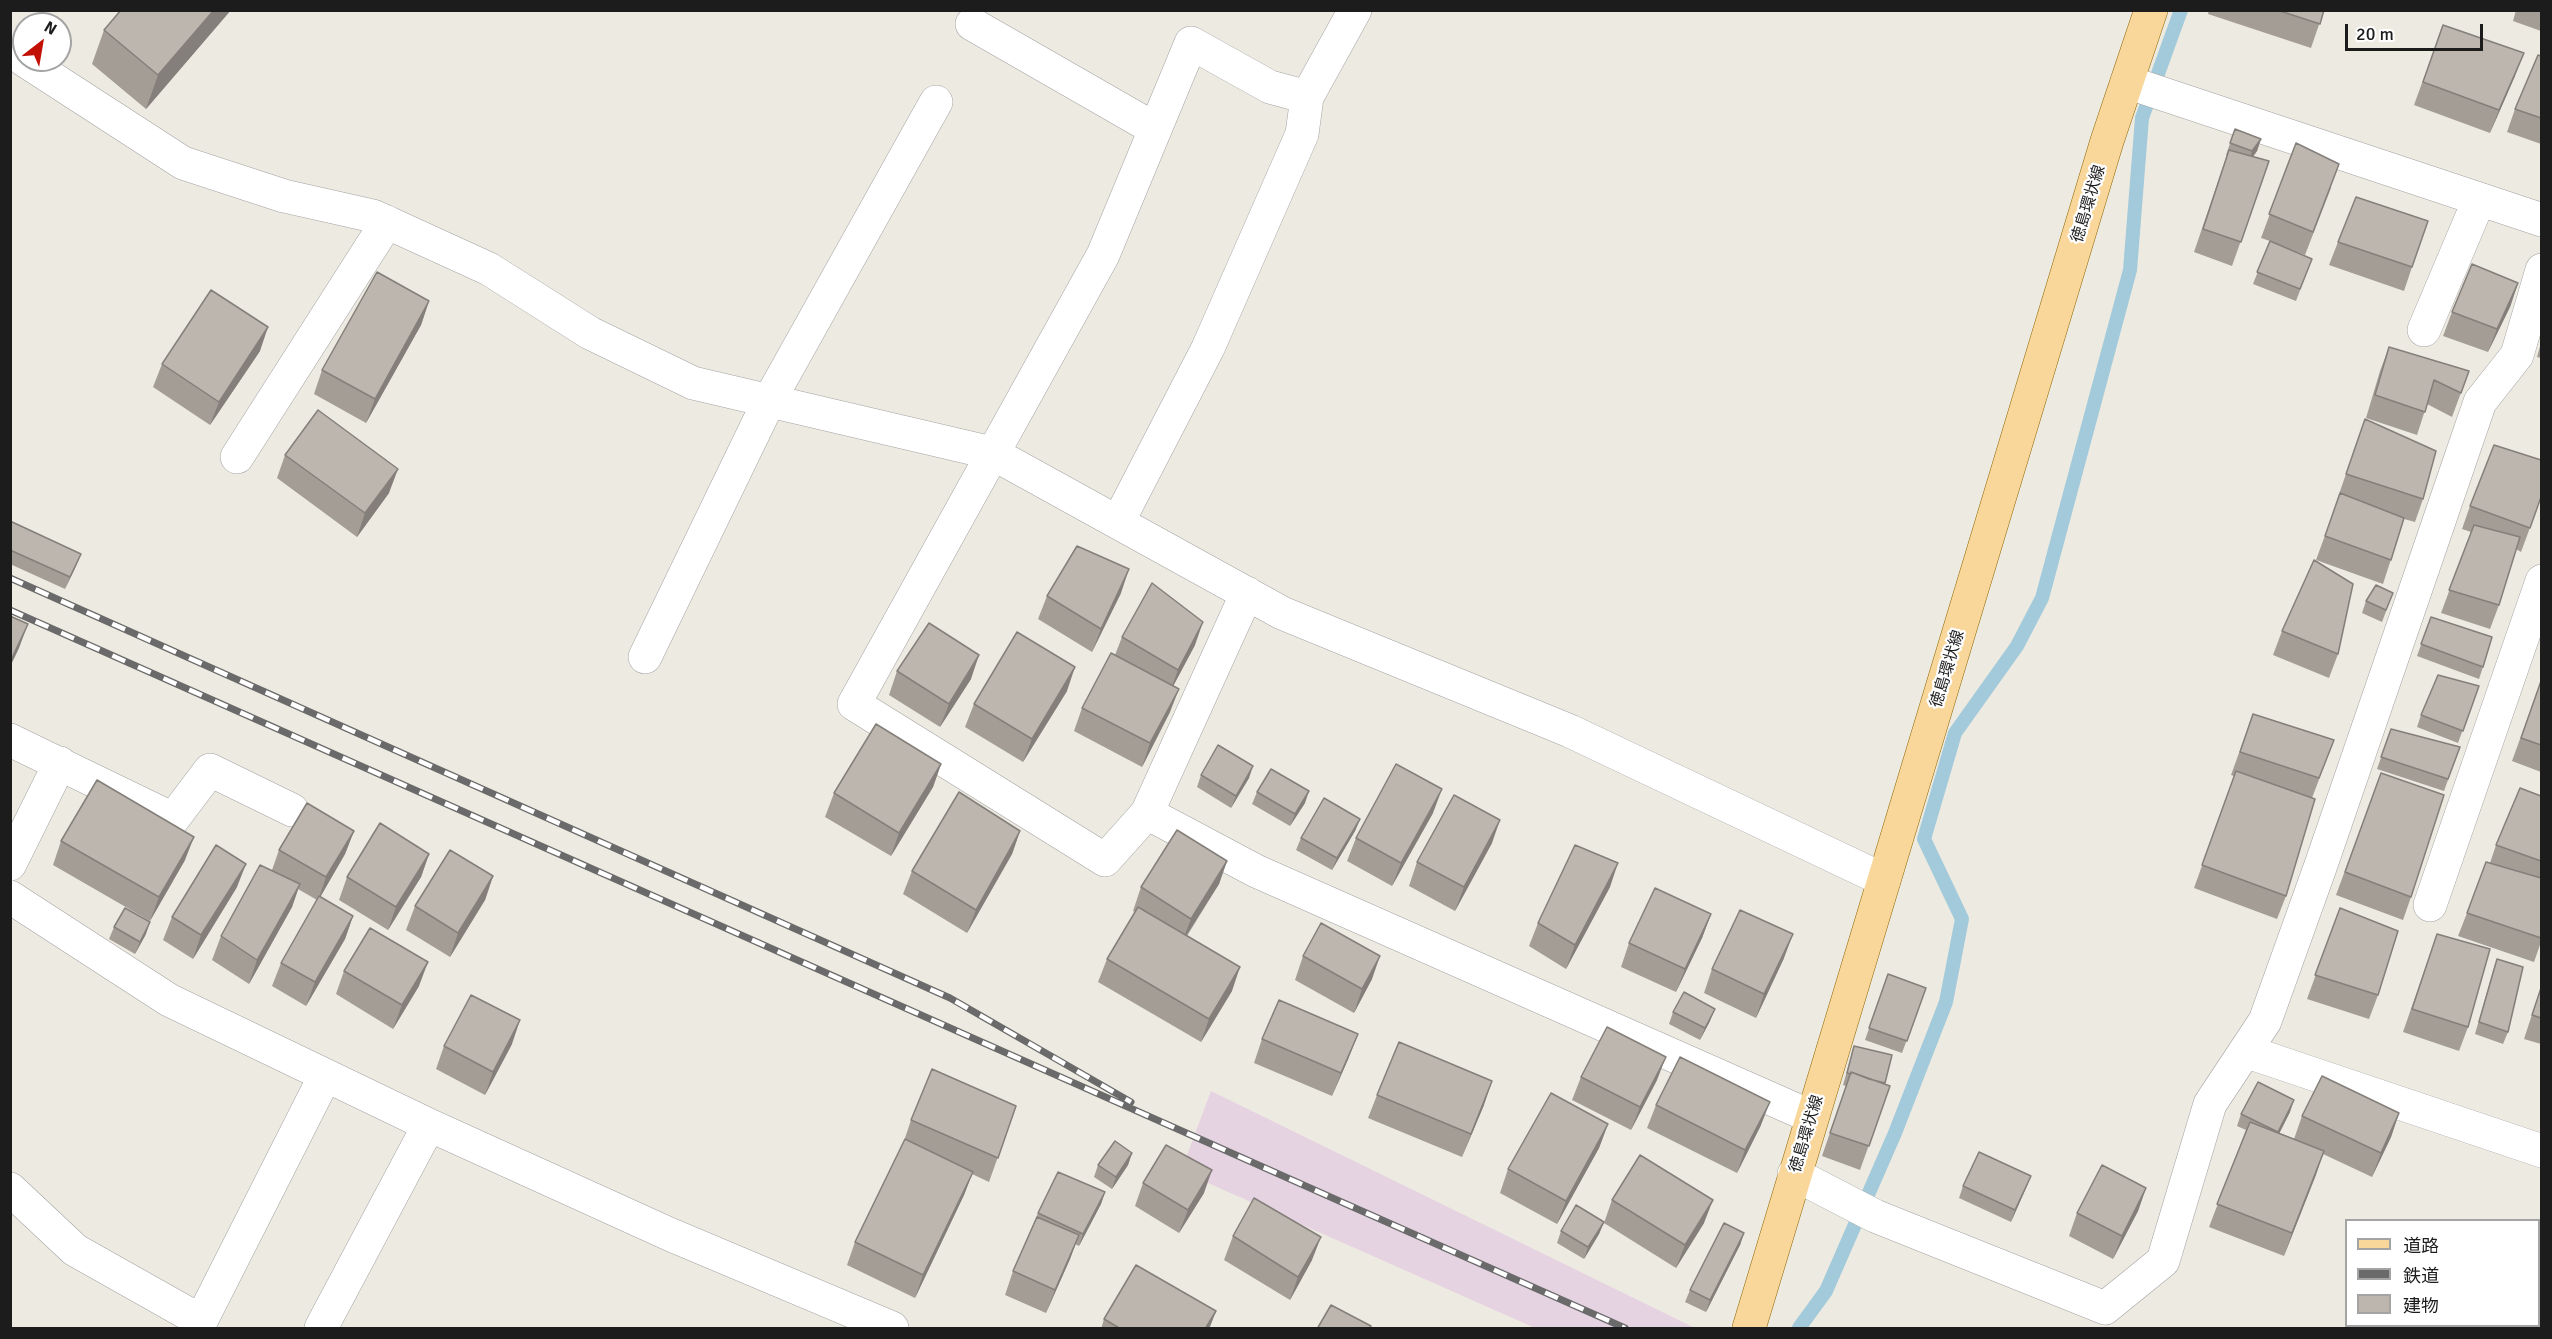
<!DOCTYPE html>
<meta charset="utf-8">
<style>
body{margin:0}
#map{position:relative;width:2552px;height:1339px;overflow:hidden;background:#edeae1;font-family:Signika,"Noto Sans JP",sans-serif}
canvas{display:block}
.frame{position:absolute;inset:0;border:12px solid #1c1c1c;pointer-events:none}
.legend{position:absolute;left:2345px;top:1219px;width:195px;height:108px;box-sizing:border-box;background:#fff;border:2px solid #a4a4a4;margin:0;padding:8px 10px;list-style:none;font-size:18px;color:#1c1c1c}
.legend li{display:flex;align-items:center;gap:12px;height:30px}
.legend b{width:30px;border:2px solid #a4a4a4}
.north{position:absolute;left:12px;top:12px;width:60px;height:60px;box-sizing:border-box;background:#fff;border:2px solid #a4a4a4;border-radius:50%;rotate:31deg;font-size:16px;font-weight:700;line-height:24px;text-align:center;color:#1c1c1c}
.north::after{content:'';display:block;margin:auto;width:21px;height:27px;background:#c21005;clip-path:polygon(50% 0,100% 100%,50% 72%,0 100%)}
.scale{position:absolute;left:2345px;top:24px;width:138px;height:27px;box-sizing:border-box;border:3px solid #1c1c1c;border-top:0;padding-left:8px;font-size:18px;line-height:21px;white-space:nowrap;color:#1c1c1c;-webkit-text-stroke:4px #fff;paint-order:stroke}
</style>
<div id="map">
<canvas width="2552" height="1339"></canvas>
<div class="frame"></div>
<ul class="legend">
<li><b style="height:8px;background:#f9d69a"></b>道路</li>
<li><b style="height:8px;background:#6a6a6a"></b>鉄道</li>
<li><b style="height:16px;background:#bdb6ae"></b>建物</li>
</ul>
<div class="north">N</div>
<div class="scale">20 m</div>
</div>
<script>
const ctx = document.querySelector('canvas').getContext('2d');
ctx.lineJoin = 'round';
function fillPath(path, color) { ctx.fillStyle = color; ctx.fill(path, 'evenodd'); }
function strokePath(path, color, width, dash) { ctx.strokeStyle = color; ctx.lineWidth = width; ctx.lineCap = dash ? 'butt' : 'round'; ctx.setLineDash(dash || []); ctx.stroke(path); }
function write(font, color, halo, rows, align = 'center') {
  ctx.font = font + ' Signika,"Noto Sans JP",sans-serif'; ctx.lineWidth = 4.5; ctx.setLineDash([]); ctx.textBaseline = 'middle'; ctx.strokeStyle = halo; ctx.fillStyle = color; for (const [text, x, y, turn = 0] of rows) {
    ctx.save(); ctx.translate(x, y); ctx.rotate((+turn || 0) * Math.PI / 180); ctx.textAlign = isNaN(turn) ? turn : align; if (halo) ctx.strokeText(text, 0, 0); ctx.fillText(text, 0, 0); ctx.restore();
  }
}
fillPath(new Path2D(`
 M1211 1091 1695 1328H1535L1181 1171Z`), '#e6d3e1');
strokePath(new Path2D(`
 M1799 1328 1826 1291 1895 1133 1946 1002 1962 919 1924 839 1955 733 2017 646 2042 598 2130 270 2142 118 2181 10`), '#a2cada', 14);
const minor = new Path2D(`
 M972 24 1155 129
 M24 60 183 163 284 196 373 216 489 269 590 333 693 383 992 453 1282 613 1570 731 1884 880
 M2127 82 2542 220
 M2424 330 2479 200
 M237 457 387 222
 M1118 522 1208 348 1302 134 1307 97 1355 10
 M1247 593 1147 813 1256 871 1812 1117
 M645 657 769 401 936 102
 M10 740 173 819 210 770 292 810
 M1147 813 1105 860 854 704 1103 255 1191 43 1270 87 1307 97
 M10 864 60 763
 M10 897 169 1000 429 1125 669 1234 892 1328
 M2430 905 2542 581
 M2245 1051 2542 1151
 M1794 1174 1875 1216 2105 1308 2163 1261 2210 1104 2265 1021 2322 862 2480 402 2517 355 2542 270
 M10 1189 75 1250 201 1321 325 1076
 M321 1328 429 1125`);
const major = new Path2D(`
 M1749 1328 2107 141 2151 10`);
strokePath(minor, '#a3a3a3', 34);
strokePath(major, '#8f6904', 34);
strokePath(minor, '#fff', 33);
strokePath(major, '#f9d69a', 33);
const rail = new Path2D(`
 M10 578 950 998 1131 1102
 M10 610 1625 1328`);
strokePath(rail, '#6a6a6a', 7);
strokePath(rail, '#fff', 4.5, [14]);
fillPath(new Path2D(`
 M121 10H231L146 109 92 64 104 30Z
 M2209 10H2324L2311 48 2208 14Z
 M2516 10H2541V31L2513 21Z
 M2443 25 2515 76 2490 133 2414 105Z
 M2541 56V144L2507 132 2515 109Z
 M2235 129 2261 139 2257 151 2253 157 2269 161 2232 266 2194 252 2227 155H2226Z
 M2296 143 2331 188 2305 255 2282 246 2312 259 2296 301 2253 284 2270 241 2261 238Z
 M2338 242 2412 267 2404 291 2329 265Z
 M2518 283 2510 307 2488 352 2443 336 2452 312Z
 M429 301 421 325 366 423 314 394 322 370Z
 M2541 343V358L2537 357Z
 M2389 347 2469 371 2452 417 2427 404 2417 435 2366 418 2380 371Z
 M260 351 210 425 153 387 162 364Z
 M2365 419 2423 499 2415 522 2404 519 2383 584 2316 560 2339 497H2338Z
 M285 455 389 493 357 537 277 478Z
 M2541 498 2521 552 2516 549 2499 605 2490 629 2441 613 2471 532 2462 529 2470 506Z
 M10 521 76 566 65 589 10 564Z
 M1121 593 1092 652 1038 619 1047 596Z
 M2393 593 2382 622 2362 613 2366 601Z
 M2431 617 2483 667 2479 679 2417 656Z
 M2282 631 2338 654 2329 678 2273 655Z
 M1122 637 1195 645 1173 686 1170 712 1142 767 1074 731 1082 708 1115 655Z
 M897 671 971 679 940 727 889 695Z
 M2541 681V772L2512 761Z
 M2479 686 2458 743 2417 727 2421 715Z
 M1067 691 1023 762 965 727 974 704Z
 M2253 714 2334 740 2312 798 2286 896 2277 919 2194 888 2234 776 2231 775Z
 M2391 729 2460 747 2444 791 2377 769Z
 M941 764 933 787 891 856 825 817 834 793Z
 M2381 773 2411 897 2403 920 2336 895Z
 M1201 775 1249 778 1231 808 1197 787Z
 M1257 792 1305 803 1290 826 1252 804Z
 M2541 796V942L2534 962 2458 936 2467 913 2490 863 2496 845Z
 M1433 813 1392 886 1347 861 1356 838Z
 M1360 819 1355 831 1332 870 1296 850 1301 838Z
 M354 831 345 854 320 897 353 916 345 939 306 1006 272 986 281 963 317 900 298 889 292 907 249 984 212 960 221 936 272 870 279 850Z
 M1020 831 1012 854 967 933 903 894 912 871Z
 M61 841 185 860 150 921 53 865Z
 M1492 843 1455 911 1409 886 1417 862Z
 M429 854 421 877 388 930 339 900 347 877Z
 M1227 861 1219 884 1187 936 1232 991 1201 1042 1098 982 1107 959 1135 912 1133 911 1141 887Z
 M493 876 485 900 450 957 406 930 415 906Z
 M237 887 193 959 163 940 172 917Z
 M1610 887 1566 969 1529 946 1538 923Z
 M2340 908 2378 995 2369 1019 2307 999Z
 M1711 914 1702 938 1676 992 1621 967 1629 943Z
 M114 927 146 934 135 954 109 939Z
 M2437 934 2468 1027 2459 1051 2403 1032Z
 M1303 956 1372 979 1354 1013 1295 980Z
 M1784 958 1756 1018 1704 993 1712 969Z
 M2497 959 2508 1032 2503 1044 2475 1034 2493 971Z
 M344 971 419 986 393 1029 336 994Z
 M1888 974 1926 988 1902 1053 1865 1040Z
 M2541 987V1044L2524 1039Z
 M1673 1012 1710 1021 1700 1040 1669 1024Z
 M1262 1039 1349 1057 1332 1096 1254 1063Z
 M512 1044 485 1095 436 1069 444 1046Z
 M1854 1046 1892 1055 1885 1084 1890 1086 1860 1170 1822 1156 1846 1086 1843 1085Z
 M1581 1077 1657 1080 1631 1130 1572 1100Z
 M1377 1095 1484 1105 1462 1157 1368 1118Z
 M1656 1105 1761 1125 1737 1173 1647 1128Z
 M1016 1106 989 1182 972 1174 964 1195 915 1298 847 1265 855 1242 903 1144 911 1120Z
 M2290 1112 2279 1133 2294 1139 2302 1116 2399 1113 2391 1137 2372 1177 2323 1154 2284 1256 2209 1227 2246 1130 2237 1126 2241 1114Z
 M1608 1124 1599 1148 1557 1224 1500 1193 1508 1169Z
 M1132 1153 1128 1165 1112 1189 1094 1177 1098 1165Z
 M2031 1176 2026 1188 2011 1222 1959 1198 1963 1186Z
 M1143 1183 1204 1193 1179 1233 1135 1206Z
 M2146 1188 2138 1211 2113 1259 2069 1236 2077 1213Z
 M1105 1192 1101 1204 1079 1246 1075 1244 1070 1259 1046 1313 1005 1295 1013 1271 1038 1213Z
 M1612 1200 1704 1223 1676 1268 1604 1223Z
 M1604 1222 1599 1234 1584 1259 1557 1243 1561 1231Z
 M1744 1233 1740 1245 1706 1312 1685 1302 1690 1290Z
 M1233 1236 1312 1260 1290 1300 1224 1260Z
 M1216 1311 1209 1329H1101L1104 1319Z`), '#a39d96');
fillPath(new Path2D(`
 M214 10H231L146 109 158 75Z
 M2524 53 2515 76 2490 133 2499 110Z
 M2261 139 2257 151 2248 163 2252 151Z
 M2518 283 2510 307 2488 352 2497 329Z
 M429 301 421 325 366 423 375 399Z
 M268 327 260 351 210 425 219 402Z
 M398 469 389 493 357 537 365 513Z
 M81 554 76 566 65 589 70 577Z
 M1129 569 1121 593 1092 652 1101 629Z
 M1203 622 1195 645 1169 694 1178 670Z
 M28 624 19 648 10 667V662Z
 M979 655 971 679 940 727 949 704Z
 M1075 667 1067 691 1023 762 1032 739Z
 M1179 689 1170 712 1142 767 1150 743Z
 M941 764 933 787 891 856 899 833Z
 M1253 766 1249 778 1231 808 1236 796Z
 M1442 789 1433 813 1392 886 1401 863Z
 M1309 791 1305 803 1290 826 1295 814Z
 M1360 819 1355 831 1332 870 1337 858Z
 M1500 820 1492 843 1455 911 1464 887Z
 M354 831 345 854 318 901 326 877Z
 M1020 831 1012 854 967 933 976 910Z
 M194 837 185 860 150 921 159 897Z
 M429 854 421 877 388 930 396 907Z
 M1227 861 1219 884 1182 942 1191 919Z
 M1618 863 1610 887 1566 969 1575 945Z
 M246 864 237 887 193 959 201 935Z
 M493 876 485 900 450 957 458 933Z
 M300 884 292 907 249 984 257 960Z
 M1711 914 1702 938 1676 992 1685 969Z
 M353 916 345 939 306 1006 315 982Z
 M150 922 146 934 135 954 140 942Z
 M1793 934 1784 958 1756 1018 1764 994Z
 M1380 956 1372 979 1354 1013 1362 989Z
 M428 962 419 986 393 1029 402 1005Z
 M1240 967 1232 991 1201 1042 1209 1019Z
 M1715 1009 1710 1021 1700 1040 1705 1028Z
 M520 1020 512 1044 485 1095 493 1072Z
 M1358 1034 1349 1057 1332 1096 1341 1073Z
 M1666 1057 1657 1080 1631 1130 1640 1107Z
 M1492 1081 1484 1105 1462 1157 1471 1134Z
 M2294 1100 2290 1112 2274 1144 2278 1132Z
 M1770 1102 1761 1125 1737 1173 1745 1150Z
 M2399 1113 2391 1137 2372 1177 2381 1153Z
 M1608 1124 1599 1148 1557 1224 1566 1201Z
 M2324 1151 2316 1175 2284 1256 2292 1233Z
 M1132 1153 1128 1165 1112 1189 1116 1177Z
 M1212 1170 1204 1193 1179 1233 1188 1210Z
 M973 1172 964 1195 915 1298 923 1275Z
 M2031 1176 2026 1188 2011 1222 2015 1210Z
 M2146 1188 2138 1211 2113 1259 2122 1236Z
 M1105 1192 1101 1204 1079 1246 1083 1234Z
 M1713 1200 1704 1223 1676 1268 1685 1245Z
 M1604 1222 1599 1234 1584 1259 1588 1247Z
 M1744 1233 1740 1245 1706 1312 1710 1300Z
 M1079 1235 1070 1259 1046 1313 1055 1290Z
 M1321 1237 1312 1260 1290 1300 1298 1277Z
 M1216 1311 1209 1329H1205Z`), '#847f7a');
const building = new Path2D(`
 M121 10H214L158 75 104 30Z
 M2277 10H2324L2320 24Z
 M2443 25 2524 53 2499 110 2423 82Z
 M2538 55 2541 56V118L2515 109Z
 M2235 129 2261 139 2252 151 2230 143Z
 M2296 143 2339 164 2313 232 2269 214Z
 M2229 150 2269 161 2241 242 2203 229Z
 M2356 197 2428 221 2412 267 2338 242Z
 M2270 241 2312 259 2300 289 2257 272Z
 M2472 264 2518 283 2497 329 2452 312Z
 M377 272 429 301 375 399 322 370Z
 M211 290 268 327 219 402 162 364Z
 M2389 347 2469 371 2461 393 2434 380 2425 412 2375 395Z
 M318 410 398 469 365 513 285 455Z
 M2365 419 2436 451 2423 499 2346 474Z
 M2494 445 2541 460V497L2530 528 2470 506Z
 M2340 493 2404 518 2391 560 2325 536Z
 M10 521 81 554 70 577 10 550Z
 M2474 525 2520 537 2499 605 2449 590Z
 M1077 546 1129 569 1101 629 1047 596Z
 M2314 560 2353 584 2338 654 2282 631Z
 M1152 583 1203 622 1178 670 1122 637Z
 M2376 585 2393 593 2386 610 2366 601Z
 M10 616 28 624 10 662Z
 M2431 617 2492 637 2483 667 2421 644Z
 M929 623 979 655 949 704 897 671Z
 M1017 632 1075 667 1032 739 974 704Z
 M1111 653 1179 689 1150 743 1082 708Z
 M2438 675 2479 686 2463 731 2421 715Z
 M2541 681V745L2521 738Z
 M2253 714 2334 740 2319 778 2240 752Z
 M876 724 941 764 899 833 834 793Z
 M2391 729 2460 747 2448 779 2381 757Z
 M1218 745 1253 766 1236 796 1201 775Z
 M1396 764 1442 789 1401 863 1356 838Z
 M1271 769 1309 791 1295 814 1257 792Z
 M2236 771 2315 799 2286 896 2202 865Z
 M2381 773 2444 795 2411 897 2345 872Z
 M97 780 194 837 159 897 61 841Z
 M2520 788 2541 796V861L2496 845Z
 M959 792 1020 831 976 910 912 871Z
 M1454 795 1500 820 1464 887 1417 862Z
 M1324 798 1360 819 1337 858 1301 838Z
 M307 803 354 831 326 877 279 850Z
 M380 823 429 854 396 907 347 877Z
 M1177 830 1227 861 1191 919 1141 887Z
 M216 845 246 864 201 935 172 917Z
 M1575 845 1618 863 1575 945 1538 923Z
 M450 850 493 876 458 933 415 906Z
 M2486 862 2541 878V938L2467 913Z
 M260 865 300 884 257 960 221 936Z
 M1655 888 1711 914 1685 969 1629 943Z
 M319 896 353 916 315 982 281 963Z
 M1138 907 1240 967 1209 1019 1107 959Z
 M125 908 150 922 140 942 114 927Z
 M2340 908 2398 931 2378 995 2315 975Z
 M1740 910 1793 934 1764 994 1712 969Z
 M1321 923 1380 956 1362 989 1303 956Z
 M370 928 428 962 402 1005 344 971Z
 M2437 934 2490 949 2468 1027 2412 1009Z
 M2497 959 2523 967 2508 1032 2479 1022Z
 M1888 974 1926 988 1907 1041 1869 1028Z
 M2541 988V1018L2532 1015Z
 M1684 992 1715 1009 1705 1028 1673 1012Z
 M471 995 520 1020 493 1072 444 1046Z
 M1279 1000 1358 1034 1341 1073 1262 1039Z
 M1607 1027 1666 1057 1640 1107 1581 1077Z
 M1399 1042 1492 1081 1471 1134 1377 1095Z
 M1854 1046 1892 1055 1885 1083 1869 1079 1851 1072V1074L1847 1073Z
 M1680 1057 1770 1102 1745 1150 1656 1105Z
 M932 1069 1016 1106 998 1158 911 1120Z
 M1851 1072 1890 1086 1869 1146 1830 1133Z
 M2322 1076 2399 1113 2381 1153 2302 1116Z
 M2258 1082 2294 1100 2278 1132 2241 1114Z
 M1551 1093 1608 1124 1566 1201 1508 1169Z
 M2250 1122 2324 1151 2292 1233 2217 1204Z
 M905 1139 973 1172 923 1275 855 1242Z
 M1115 1141 1132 1153 1116 1177 1098 1165Z
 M1166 1145 1212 1170 1188 1210 1143 1183Z
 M1979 1152 2031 1176 2015 1210 1963 1186Z
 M1640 1155 1713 1200 1685 1245 1612 1200Z
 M2102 1165 2146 1188 2122 1236 2077 1213Z
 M1058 1172 1105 1192 1083 1234 1038 1213Z
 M1254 1198 1321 1237 1298 1277 1233 1236Z
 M1576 1205 1604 1222 1588 1247 1561 1231Z
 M1037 1217 1079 1235 1055 1290 1013 1271Z
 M1724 1223 1744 1233 1710 1300 1690 1290Z
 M1136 1265 1216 1311 1205 1329H1121L1104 1319Z
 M1331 1305 1371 1326 1369 1329H1317Z`);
fillPath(building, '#bdb6ae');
strokePath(building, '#847f7a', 1.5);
write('16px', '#1c1c1c', '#fff', [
 ["徳島環状線",2089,204,-73],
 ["徳島環状線",1948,669,-73],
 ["徳島環状線",1807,1134,-73]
]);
</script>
